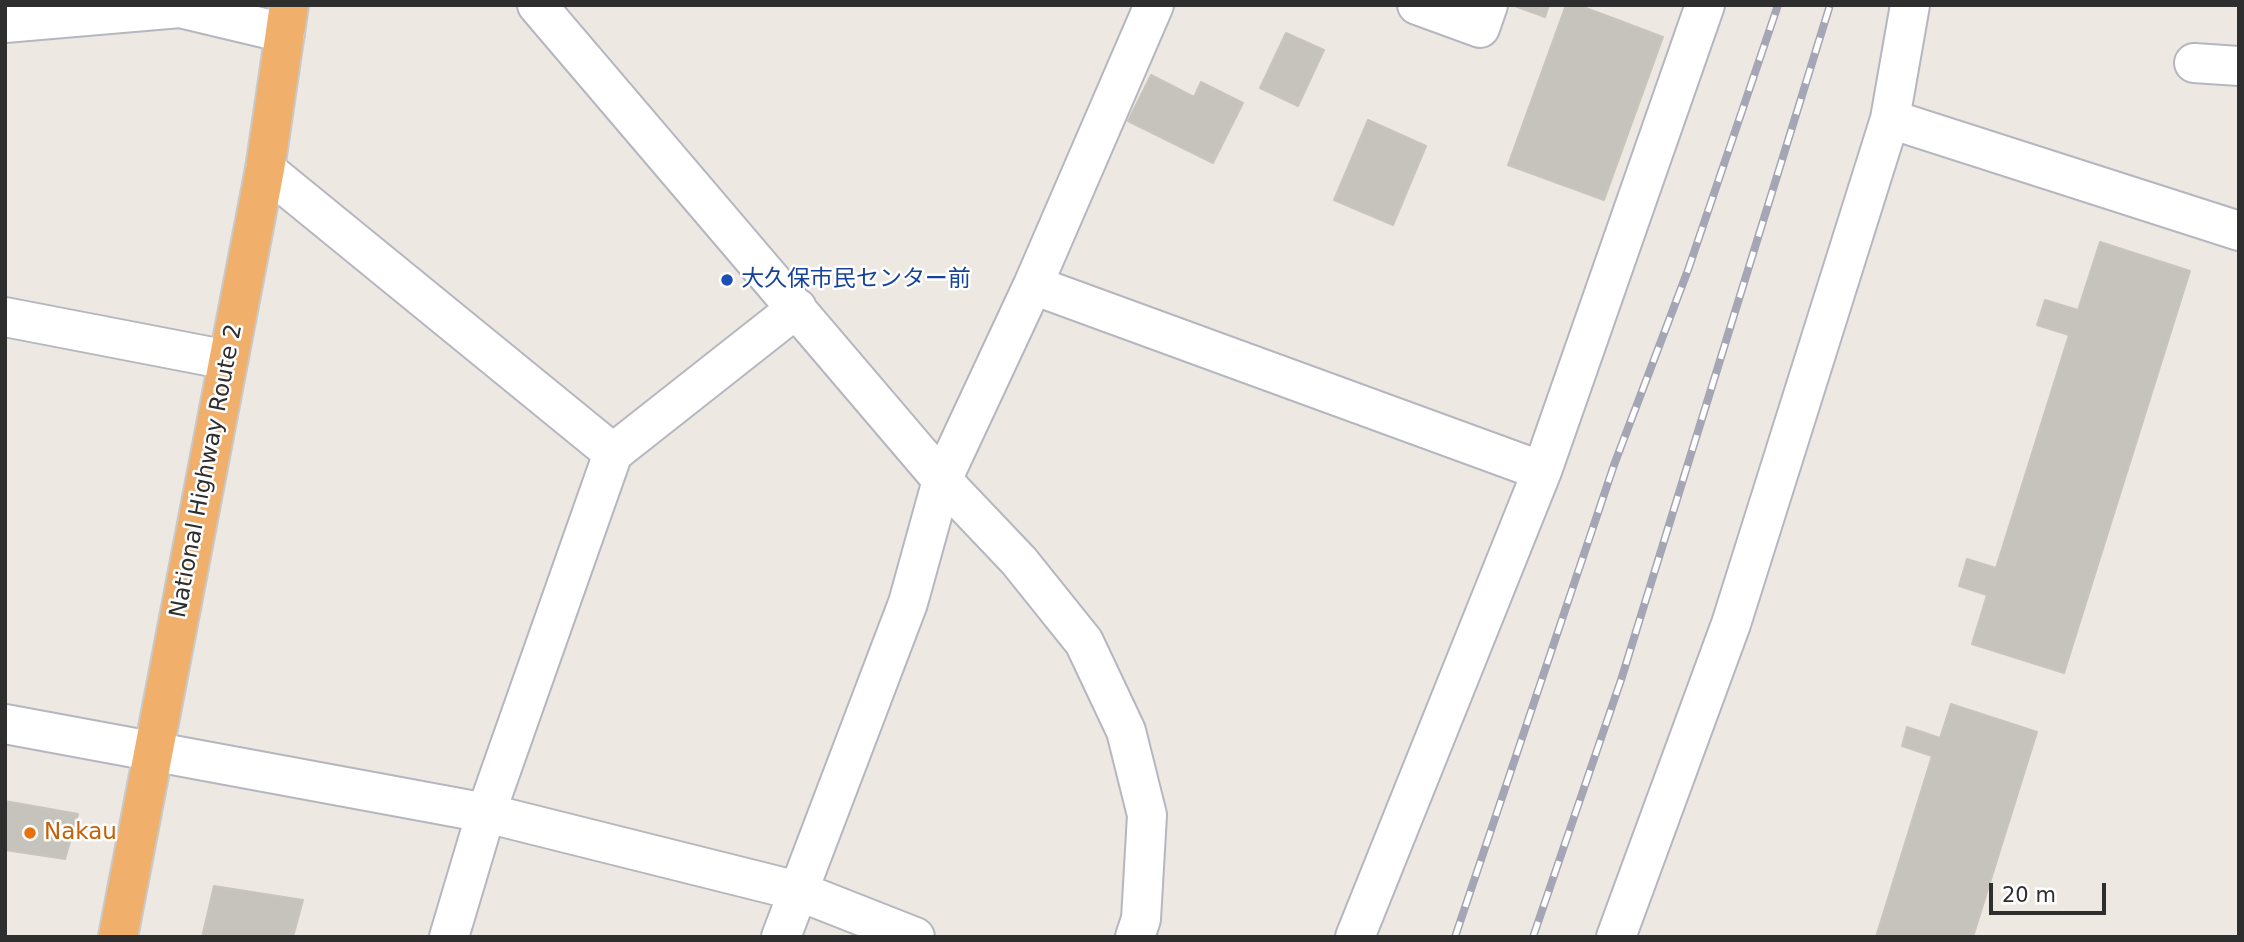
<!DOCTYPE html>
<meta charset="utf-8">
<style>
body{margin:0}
#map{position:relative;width:2244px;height:942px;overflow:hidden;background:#ede9e2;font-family:"DejaVu Sans",sans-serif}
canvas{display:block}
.frame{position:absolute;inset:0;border:7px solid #2e2e2e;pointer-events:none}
.scale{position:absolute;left:1989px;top:883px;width:117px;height:32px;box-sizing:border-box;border:4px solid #2e2e2e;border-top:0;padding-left:9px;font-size:21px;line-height:24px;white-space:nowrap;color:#2e2e2e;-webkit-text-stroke:5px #fff;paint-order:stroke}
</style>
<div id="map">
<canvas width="2244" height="942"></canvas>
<div class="frame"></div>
<div class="scale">20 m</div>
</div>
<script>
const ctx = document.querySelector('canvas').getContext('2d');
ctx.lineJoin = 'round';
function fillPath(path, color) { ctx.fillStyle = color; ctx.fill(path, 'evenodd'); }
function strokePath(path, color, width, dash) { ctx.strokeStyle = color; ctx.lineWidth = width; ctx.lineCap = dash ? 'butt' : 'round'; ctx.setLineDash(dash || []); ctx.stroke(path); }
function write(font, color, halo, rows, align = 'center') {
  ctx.font = font + ' "DejaVu Sans","Noto Sans JP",sans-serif'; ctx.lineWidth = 5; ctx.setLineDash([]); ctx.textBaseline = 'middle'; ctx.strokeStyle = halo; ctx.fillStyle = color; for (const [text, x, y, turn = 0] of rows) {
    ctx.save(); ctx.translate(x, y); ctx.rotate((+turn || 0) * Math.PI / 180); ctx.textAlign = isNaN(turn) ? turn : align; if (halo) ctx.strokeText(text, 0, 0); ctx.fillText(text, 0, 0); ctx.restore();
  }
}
const building = new Path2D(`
 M1512 5H1549L1545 17Z
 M1566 5H1578L1663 37 1604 200 1508 165Z
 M1286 33 1324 50 1298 106 1260 88Z
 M1151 75 1194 97 1201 82 1243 103 1213 163 1128 121Z
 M1368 120 1426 146 1393 225 1334 200Z
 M2100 242 2190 271 2064 673 1972 644 1987 595 1959 586 1967 559 1996 568 2069 335 2037 325 2045 300 2078 310Z
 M1951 704 2037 732 1973 937H1876L1932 756 1902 746 1907 727 1940 738Z
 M5 801 78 814 65 859 5 850Z
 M214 886 303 900 293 937H202Z`);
fillPath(building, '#c6c3bd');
strokePath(building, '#c9c5bb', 2);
const minor = new Path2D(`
 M537 5 942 480 1019 561 1084 642 1126 731 1147 815 1141 919 1135 937
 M1417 5 1480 28 1488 5
 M5 23 180 8 285 33
 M2194 63 2239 66
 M1890 119 2239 231
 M265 169 613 453
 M1033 285 1542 471
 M5 317 228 360
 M5 724 486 813 798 891 915 937
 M449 937 486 813 613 453 797 308
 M781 937 908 603 942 480 1033 285 1154 5
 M1355 937 1542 471 1705 5
 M1616 937 1731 624 1890 119 1910 5`);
const highway = new Path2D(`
 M118 937 265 169 289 5`);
strokePath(minor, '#b5b6c0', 42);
strokePath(highway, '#c9c9c9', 42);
strokePath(minor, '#fff', 38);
strokePath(highway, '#f0b06b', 38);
const rail = new Path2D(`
 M1455 937 1614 465 1688 270 1778 5
 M1533 937 1621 680 1830 5`);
strokePath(rail, '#a4a6b6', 8);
strokePath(rail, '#fff', 5, [16]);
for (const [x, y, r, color] of [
 [727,280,7,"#1a4fb4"],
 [30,833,7,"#e8710a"]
]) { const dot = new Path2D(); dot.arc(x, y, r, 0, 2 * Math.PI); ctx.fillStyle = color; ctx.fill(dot); strokePath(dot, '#fff', 2.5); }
write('23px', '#164399', '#fff', [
 ["大久保市民センター前",741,280]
], 'left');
write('23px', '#2e2e2e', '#fff', [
 ["National Highway Route 2",207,471,-79]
]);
write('23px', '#c56008', '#fff', [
 ["Nakau",44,833]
], 'left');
</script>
